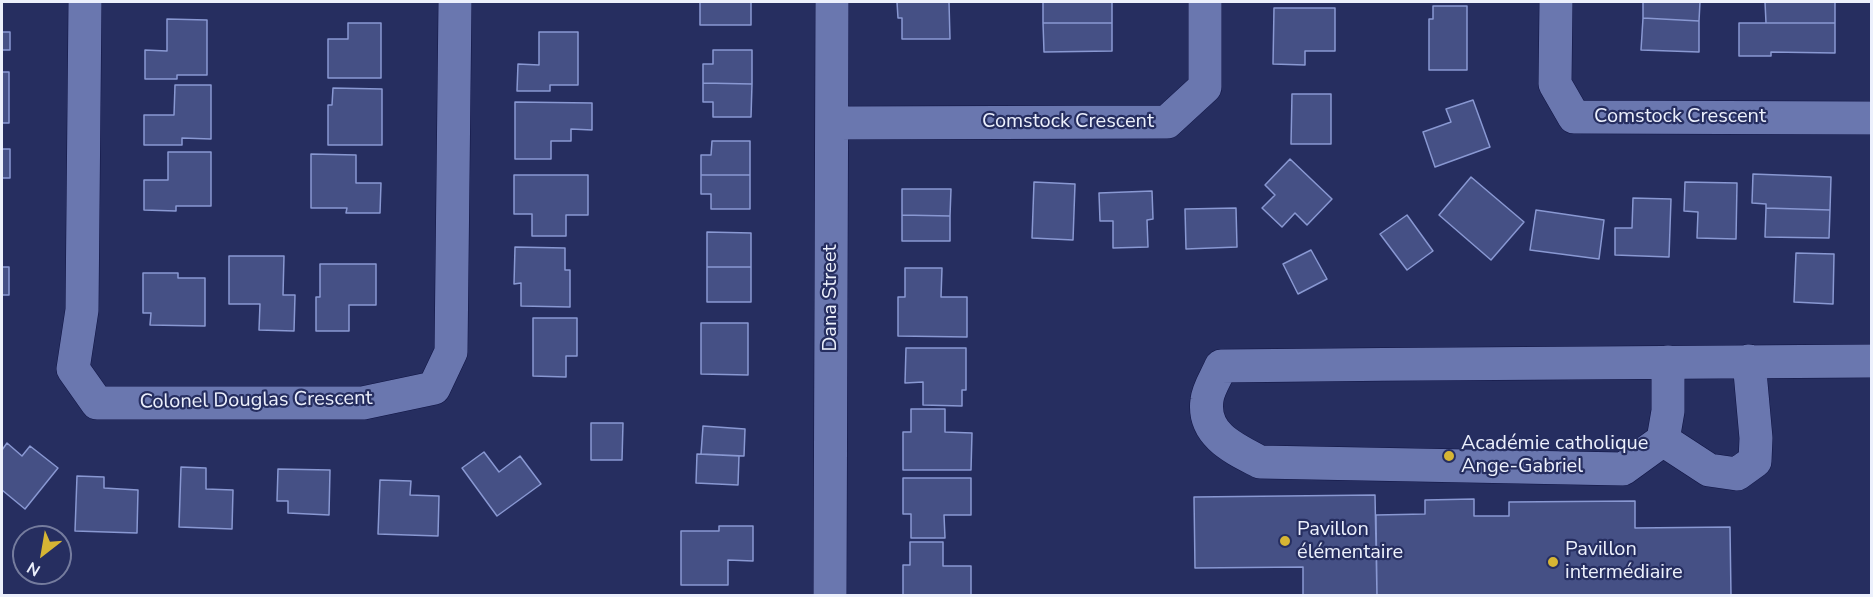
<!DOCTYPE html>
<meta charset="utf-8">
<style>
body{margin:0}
#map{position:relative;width:1873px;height:597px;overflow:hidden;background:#262e60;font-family:"Nunito Sans",sans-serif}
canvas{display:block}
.frame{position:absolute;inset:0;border:3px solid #ecf0fc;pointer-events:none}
.north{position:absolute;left:12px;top:525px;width:60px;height:60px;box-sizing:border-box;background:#262e60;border:2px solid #757c9e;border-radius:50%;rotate:211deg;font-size:16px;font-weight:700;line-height:24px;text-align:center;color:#ecf0fc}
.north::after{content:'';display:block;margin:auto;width:21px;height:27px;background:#d6b534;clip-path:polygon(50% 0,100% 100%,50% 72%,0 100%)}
</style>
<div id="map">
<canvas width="1873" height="597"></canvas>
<div class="frame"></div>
<div class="north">N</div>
</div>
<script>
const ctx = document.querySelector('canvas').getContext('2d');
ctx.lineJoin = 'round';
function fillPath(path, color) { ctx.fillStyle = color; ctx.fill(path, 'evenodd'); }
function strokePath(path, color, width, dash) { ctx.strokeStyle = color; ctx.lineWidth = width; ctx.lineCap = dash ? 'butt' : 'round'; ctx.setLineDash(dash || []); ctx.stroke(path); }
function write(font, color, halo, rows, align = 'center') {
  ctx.font = font + ' "Nunito Sans",sans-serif'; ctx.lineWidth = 4.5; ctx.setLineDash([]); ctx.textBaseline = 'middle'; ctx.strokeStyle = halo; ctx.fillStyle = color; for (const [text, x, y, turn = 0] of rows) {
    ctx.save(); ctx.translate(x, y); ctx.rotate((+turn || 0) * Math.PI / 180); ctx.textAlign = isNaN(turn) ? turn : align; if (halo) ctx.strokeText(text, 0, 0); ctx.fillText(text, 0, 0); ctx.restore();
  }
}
const building = new Path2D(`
 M700 2H751V25H700Z
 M897 2H949L950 39H902V18H898Z
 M1043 2H1112V23H1043Z
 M1643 2H1700L1699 21 1643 18Z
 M1765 2H1835V23H1766Z
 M1433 6H1467V70H1429V19H1433Z
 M1274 8H1335V51H1305V65L1273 64Z
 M1643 18 1699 21V52L1641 50Z
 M167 19 207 20V75H177V79H145V50L167 51Z
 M348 23H381V78H328V39H348Z
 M1043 23H1112V51L1044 52Z
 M1739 23H1835V53L1771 52V56H1739Z
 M2 32H10V50H2Z
 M539 32H578V85H550V91H517L518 64 539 65Z
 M713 50H752V84L703 83V64H713Z
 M2 72H9V123H2Z
 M703 83 752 84 751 117H713V102H703Z
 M175 85H211V139L182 138V145H144V115H174Z
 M333 88 382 89V145H328V105H332Z
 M1292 94H1331V144H1291Z
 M1473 100 1490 147 1435 167 1423 132 1451 122 1446 109Z
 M515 102 592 103V130L571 129V141H551V159H515Z
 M712 141H750V175H701V155H711Z
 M2 149H10V178H2Z
 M168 152H211V206H176V211L144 210V180H168Z
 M311 154 356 155V183H381L380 213H346L347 208H311Z
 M1290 159 1332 199 1307 225 1295 213 1282 227 1262 208 1275 195 1265 185Z
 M1753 174 1831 177 1830 210 1766 208V204L1752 203Z
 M514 175H588V215H566V236H532V214H514Z
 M701 175H750V209H711V194H701Z
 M1471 177 1524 222 1491 260 1439 215Z
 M1034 182 1075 184 1073 240 1032 238Z
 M1685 182 1737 183 1736 239 1697 238 1698 212 1684 211Z
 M902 189H951L950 216 902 215Z
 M1152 191 1153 219 1147 220 1148 247 1113 248V221H1100L1099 193Z
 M1633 198 1671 199 1669 257 1615 255V228H1632Z
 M1236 208 1237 247 1186 249 1185 209Z
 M1766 208 1830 210 1829 238 1765 237Z
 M1536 210 1604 220 1599 259 1530 250Z
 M902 215 950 216V241H902Z
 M1407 215 1433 251 1407 270 1380 234Z
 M707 232 751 233V267H707Z
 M515 247 565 248V270H570V307L521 306V283L514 284Z
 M1311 250 1327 279 1298 294 1283 264Z
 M1796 253 1834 254 1833 304 1794 302Z
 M229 256H284L283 295H295L294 331 259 330 260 304H229Z
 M320 264H376V305H349V331H316V297H320Z
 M2 267H9V295H2Z
 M707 267H751V302H707Z
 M905 268H942L941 297H967V337L898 336V297H905Z
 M143 273H178V278H205V326L150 325 151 313H143Z
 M533 318H577V356H566V377L533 376Z
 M701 323H748V375L701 374Z
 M906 348H966V390H962V406L923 405V382L905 383Z
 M911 409H945V432L972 433 971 470H903V432H911Z
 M591 423H623L622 460H591Z
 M703 426 745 429 744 456 701 454Z
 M7 443 22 456 30 446 58 468 25 509 2 490V450Z
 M484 452 499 472 520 456 541 484 497 516 462 468Z
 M697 454 739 456 738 485 696 483Z
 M181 467 206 468V489L233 490 232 529 179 527Z
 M278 469 330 470 329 515 288 513V501H277Z
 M77 476 104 477V488L138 490 137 533 75 531Z
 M903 478H971V515H944L945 538H911V514H903Z
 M380 480 411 481 410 495 439 496 438 536 378 534Z
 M1375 495 1377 596H1303V567L1195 568 1194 497Z
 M1474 499V516H1509V502L1635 501V528L1730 527 1731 596H1377L1376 515 1425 514V500Z
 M719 526H753V561L728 560V585H681V531H719Z
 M910 542H943V566H971V596H903V565H910Z`);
fillPath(building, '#455085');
strokePath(building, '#8998d2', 1.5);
const minor = new Path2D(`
 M85 2 82 310 73 369 97 403H363L434 388 451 352 455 2
 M1556 2 1555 84 1574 117 1872 118
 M832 123 1167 122 1205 87V2
 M1668 362V411L1663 440 1623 469 1260 462C1235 449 1202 435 1207 400 1208 389 1217 376 1221 366 1438 364 1655 361 1872 361
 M1663 440 1709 470 1737 474 1755 461 1756 438 1749 361
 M830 596 832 2`);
strokePath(minor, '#101443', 34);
strokePath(minor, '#6a77af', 33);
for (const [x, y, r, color] of [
 [1449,456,6,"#d6b534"],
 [1285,541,6,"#d6b534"],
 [1553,562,6,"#d6b534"]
]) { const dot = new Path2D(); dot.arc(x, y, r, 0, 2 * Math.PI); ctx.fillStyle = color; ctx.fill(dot); strokePath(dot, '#262e60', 2); }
write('20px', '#ecf0fc', '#262e60', [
 ["Comstock Crescent",1680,117],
 ["Comstock Crescent",1068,122],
 ["Dana Street",831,298,-90],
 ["Colonel Douglas Crescent",256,401,-1]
]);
write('20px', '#ecf0fc', '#262e60', [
 ["Académie catholique",1461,444],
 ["Ange-Gabriel",1461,467],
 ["Pavillon",1297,530],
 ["élémentaire",1297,553],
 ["Pavillon",1565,550],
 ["intermédiaire",1565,573]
], 'left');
</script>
